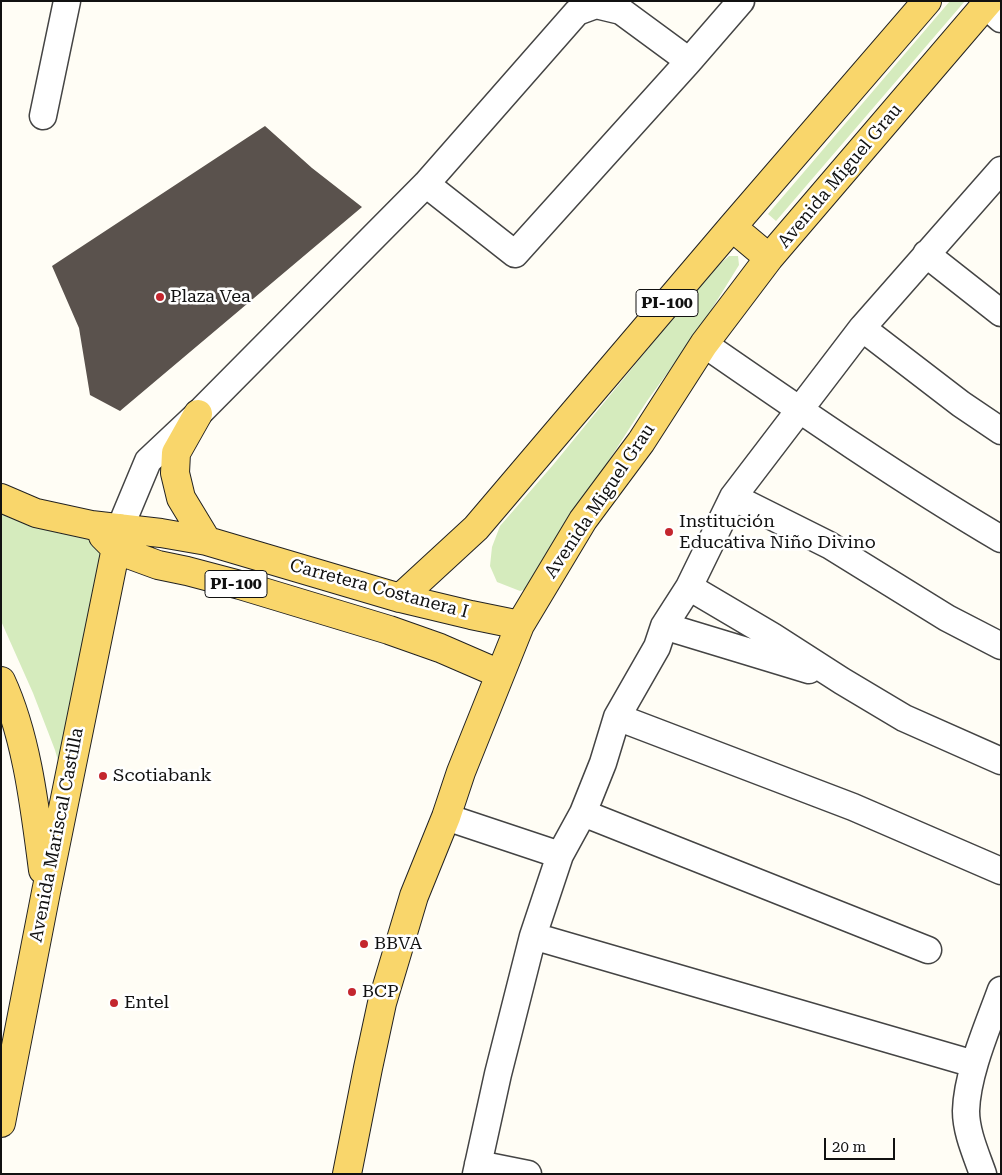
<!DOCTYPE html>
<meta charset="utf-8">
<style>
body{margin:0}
#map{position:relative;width:1002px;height:1175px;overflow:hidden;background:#fffdf5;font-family:"Roboto Serif",serif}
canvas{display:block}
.frame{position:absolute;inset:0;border:2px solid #111;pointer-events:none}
.scale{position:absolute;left:824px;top:1138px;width:71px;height:22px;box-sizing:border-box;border:2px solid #111;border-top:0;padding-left:6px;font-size:15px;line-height:18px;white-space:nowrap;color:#111;-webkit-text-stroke:4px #fff;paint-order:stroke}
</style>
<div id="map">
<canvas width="1002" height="1175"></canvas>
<div class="frame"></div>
<div class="scale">20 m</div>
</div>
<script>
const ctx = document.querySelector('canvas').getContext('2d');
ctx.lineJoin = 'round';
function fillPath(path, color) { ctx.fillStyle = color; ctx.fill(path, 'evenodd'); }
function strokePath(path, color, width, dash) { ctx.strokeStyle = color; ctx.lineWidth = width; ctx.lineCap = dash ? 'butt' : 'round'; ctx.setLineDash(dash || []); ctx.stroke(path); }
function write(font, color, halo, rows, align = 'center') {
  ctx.font = font + ' "Roboto Serif",serif'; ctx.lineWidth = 5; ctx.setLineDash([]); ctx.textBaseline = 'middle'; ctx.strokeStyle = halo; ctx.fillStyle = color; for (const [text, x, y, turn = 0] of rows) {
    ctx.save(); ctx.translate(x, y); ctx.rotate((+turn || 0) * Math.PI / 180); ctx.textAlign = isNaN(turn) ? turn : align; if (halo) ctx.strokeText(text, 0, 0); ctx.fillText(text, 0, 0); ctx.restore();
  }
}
fillPath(new Path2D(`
 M950 1H965L776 221 768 214Z
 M729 256H738L739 265 700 328 647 401 588 493 534 587 520 591 497 582 490 566 492 547 500 526 553 465 710 273Z
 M1 508 90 531 106 552 67 792 55 750 33 693 1 621Z`), '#d5ebbd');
fillPath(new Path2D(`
 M265 126 312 168 362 207 120 411 90 395 79 328 52 266Z`), '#5a524d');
const minor = new Path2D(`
 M985 5 1001 19
 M43 116 67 1
 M426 184 515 254 689 61 741 1
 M926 254 1001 313
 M862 328 961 404 1001 431
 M704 344C801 411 899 479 1001 539
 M733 497 829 545 947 618 1001 646
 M120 528 148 461 198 414 426 184 577 12 596 5 621 11 689 61
 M689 587 772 636 842 681 904 718 1001 761
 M664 626 809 670
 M617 717 853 807 1001 871
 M583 813 928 950
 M446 817 560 855
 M533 936 974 1064
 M478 1164 528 1174
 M476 1174 498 1074 533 936 560 855 583 813 603 763 617 717 657 647 664 626 689 587 733 497 862 328 1001 170
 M983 1174C976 1154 966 1132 966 1111 967 1073 988 1026 1001 990`);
const major = new Path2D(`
 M732 227 769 258
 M198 414 176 453 175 473 181 498 207 541
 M1 498 36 513 91 525 161 533 207 541 400 598 471 615 520 625
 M103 536 117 550 158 565 187 571 240 585 389 630 440 648 500 674
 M400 598 476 528 732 227 927 1
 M1 681C27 737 35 809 43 870
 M1 1123 46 892 120 528
 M347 1174 368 1068 382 1003 414 896 446 817 461 772 520 625 583 520 641 442 704 344 769 258 989 1`);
strokePath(minor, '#444', 29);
strokePath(major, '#222', 30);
strokePath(minor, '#fff', 26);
strokePath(major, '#f9d66b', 28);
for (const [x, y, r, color] of [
 [160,297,5,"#c4262e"],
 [669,532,5,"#c4262e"],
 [103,776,5,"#c4262e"],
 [364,944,5,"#c4262e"],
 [352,992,5,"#c4262e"],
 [114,1003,5,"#c4262e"]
]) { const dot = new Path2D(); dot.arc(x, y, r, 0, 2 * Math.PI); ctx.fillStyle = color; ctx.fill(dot); strokePath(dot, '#fff', 2); }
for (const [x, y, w] of [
 [667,303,62],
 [236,584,62]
]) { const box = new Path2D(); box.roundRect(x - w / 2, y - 13.5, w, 27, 4); ctx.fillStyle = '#fff'; ctx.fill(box); strokePath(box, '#111', 1); }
write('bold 16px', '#111', null, [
 ["PI-100",667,303],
 ["PI-100",236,584]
]);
write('18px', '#111', '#fff', [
 ["Avenida Miguel Grau",840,176,-50],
 ["Avenida Miguel Grau",600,501,-56],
 ["Carretera Costanera I",379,589,15],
 ["Avenida Mariscal Castilla",57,835,-79]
]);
write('18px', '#111', '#fff', [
 ["Plaza Vea",170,297],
 ["Institución",679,522],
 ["Educativa Niño Divino",679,543],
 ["Scotiabank",113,776],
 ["BBVA",374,944],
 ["BCP",362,992],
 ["Entel",124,1003]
], 'left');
</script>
